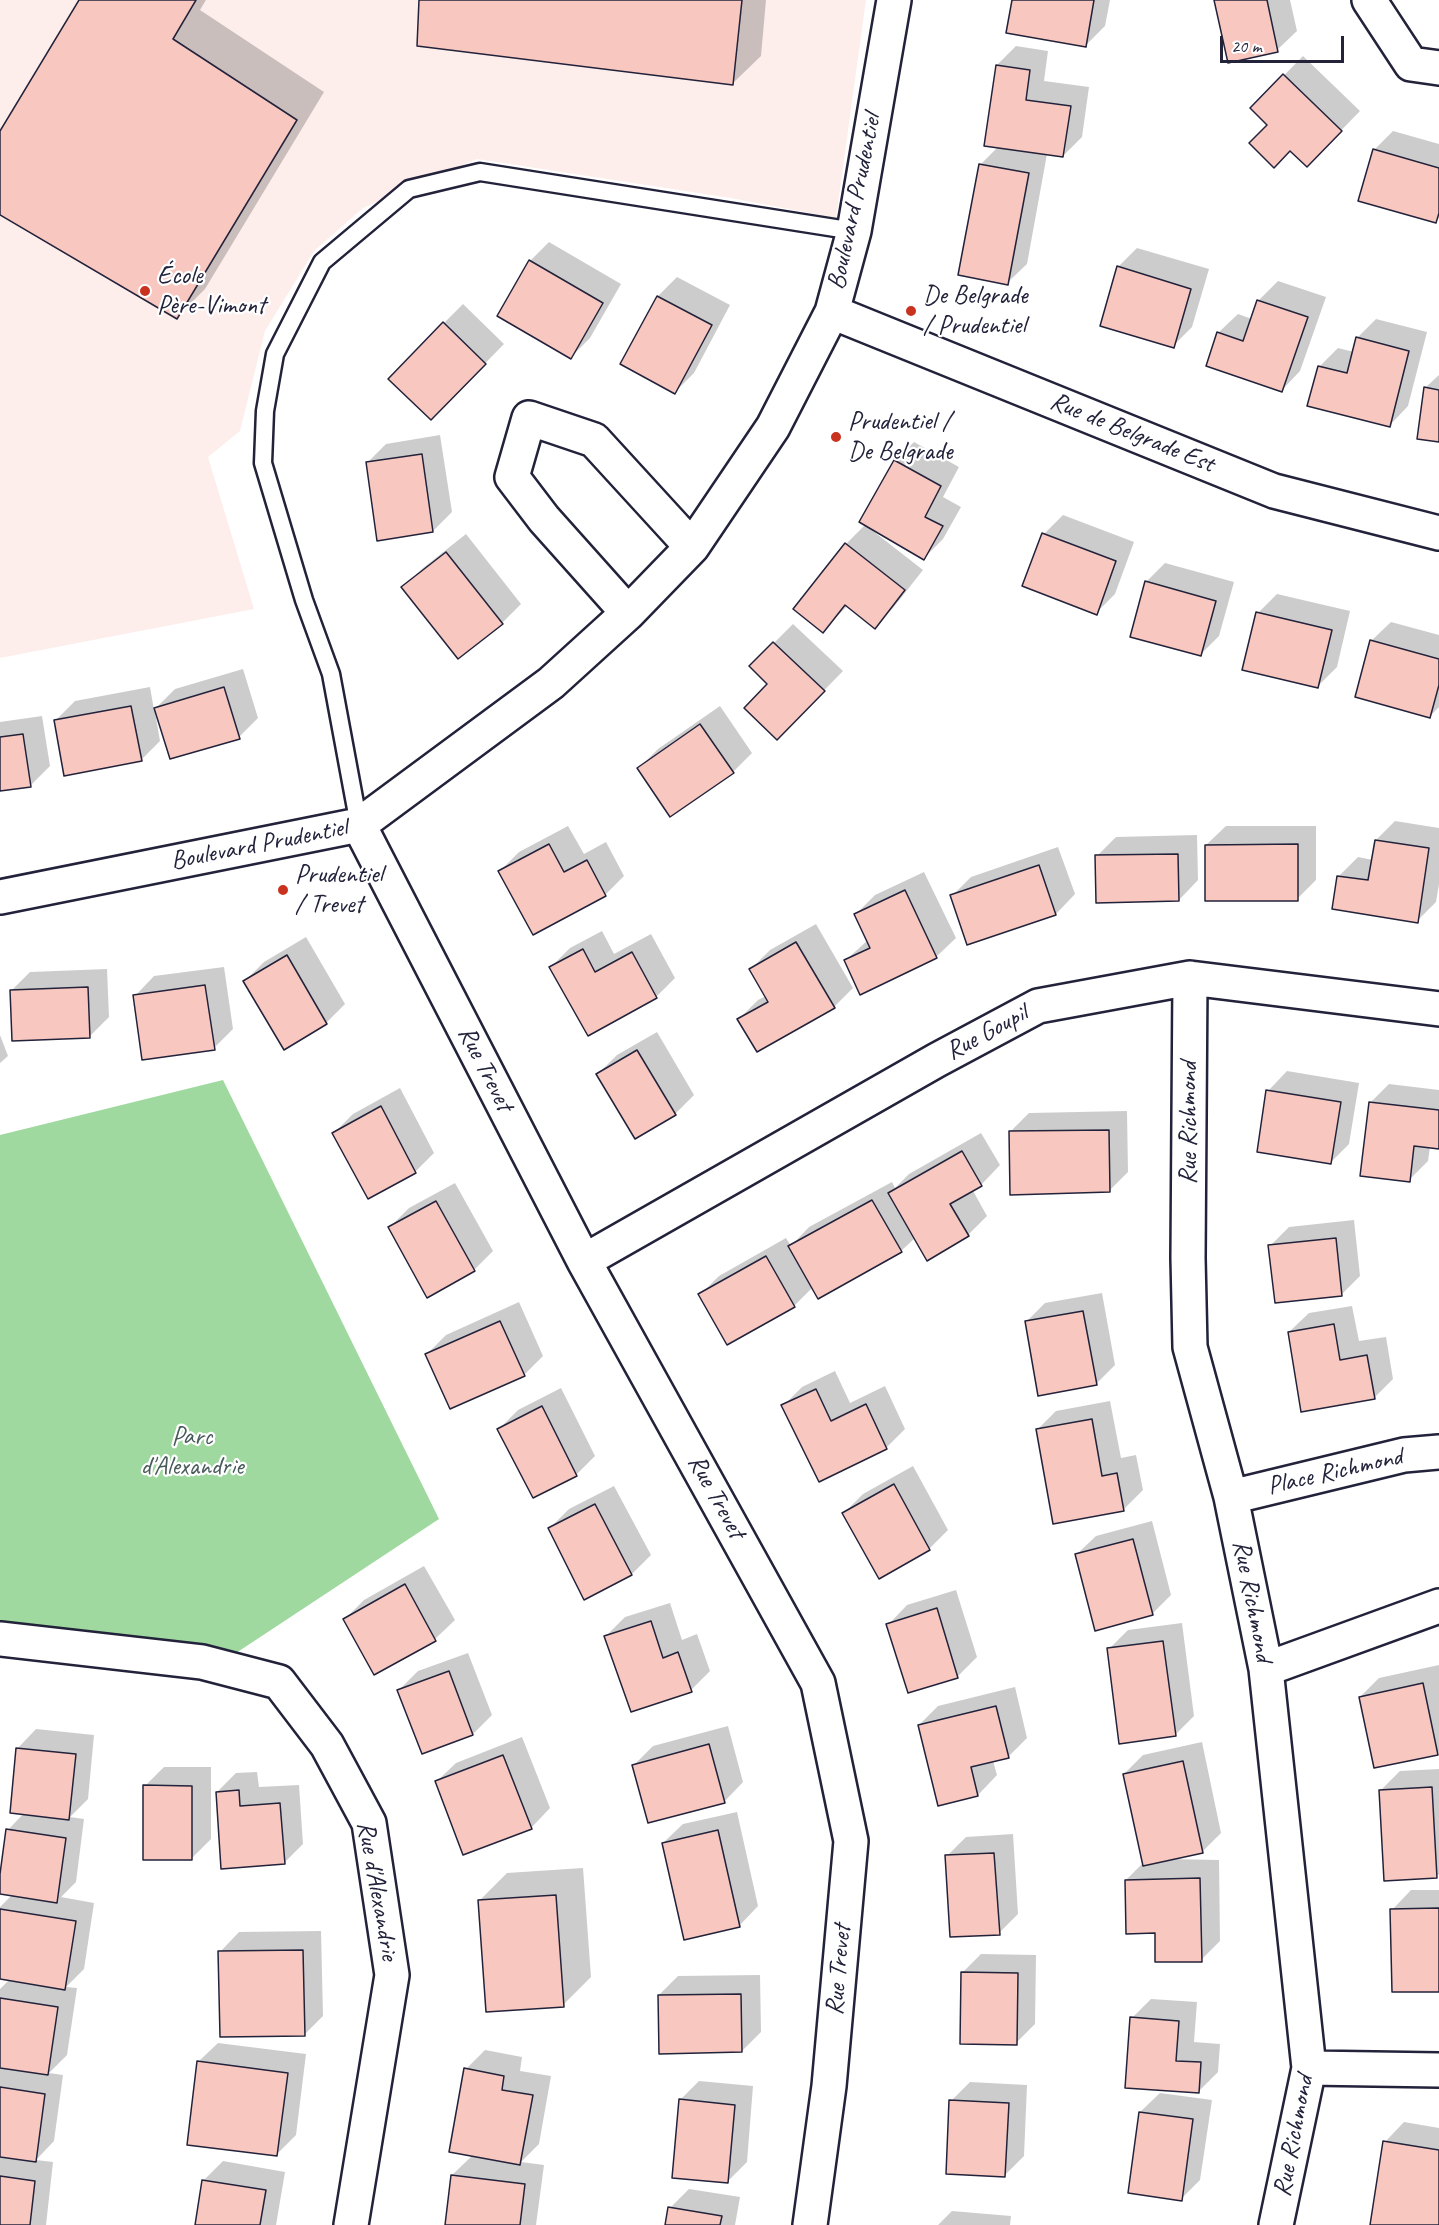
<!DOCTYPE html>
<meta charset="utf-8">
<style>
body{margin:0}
#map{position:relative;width:1439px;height:2225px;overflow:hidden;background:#fff;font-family:Caveat,sans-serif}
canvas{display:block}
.scale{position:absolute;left:1220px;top:36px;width:124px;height:27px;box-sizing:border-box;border:3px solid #22223b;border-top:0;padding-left:8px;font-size:18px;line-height:21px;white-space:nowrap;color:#22223b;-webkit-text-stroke:4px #fff;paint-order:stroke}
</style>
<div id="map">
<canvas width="1439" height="2225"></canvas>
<div class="scale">20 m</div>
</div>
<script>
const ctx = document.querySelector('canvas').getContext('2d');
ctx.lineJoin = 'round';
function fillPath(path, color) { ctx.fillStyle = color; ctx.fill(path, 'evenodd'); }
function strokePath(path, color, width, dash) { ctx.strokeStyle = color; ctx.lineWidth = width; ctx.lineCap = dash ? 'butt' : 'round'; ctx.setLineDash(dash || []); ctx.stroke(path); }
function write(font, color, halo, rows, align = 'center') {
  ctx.font = font + ' Caveat,sans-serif'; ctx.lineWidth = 4.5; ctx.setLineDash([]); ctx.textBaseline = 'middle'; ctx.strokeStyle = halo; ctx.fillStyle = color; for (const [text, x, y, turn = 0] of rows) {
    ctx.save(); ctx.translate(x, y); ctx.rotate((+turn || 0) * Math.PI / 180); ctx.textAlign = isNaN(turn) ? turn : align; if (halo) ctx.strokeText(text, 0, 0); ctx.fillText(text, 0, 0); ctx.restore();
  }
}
fillPath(new Path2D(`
 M0 0H866L836 218 731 198 477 159 363 208 314 251 265 331 240 431 208 457 254 609 0 658Z`), '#fdeeec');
fillPath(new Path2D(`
 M223 1080 439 1519 233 1655 0 1628V1135Z`), '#9fd99f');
fillPath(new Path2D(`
 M81 0H206L200 10 324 92 205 289 177 317 0 213V134Z
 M420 0H766L761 56 732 84Z
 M1013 0H1110L1105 26 1086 45Z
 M1215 0H1290L1297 31 1277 50Z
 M1016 46 1048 51 1044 81 1089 87 1082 137 1063 156 1047 154 1027 264 1007 283 981 164 998 147 997 65Z
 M1303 56 1360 111 1326 146 1269 125 1252 108Z
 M1393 131 1439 144V218L1436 221 1374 150Z
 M549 242 621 284 590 338 571 357 530 261Z
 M1137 248 1209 269 1192 327 1173 346 1118 267Z
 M677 277 730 305 694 373 675 392 622 363 658 296Z
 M1278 281 1326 297 1300 371 1281 391 1218 333 1238 314 1252 319 1259 300Z
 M463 304 504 344 450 399 444 323Z
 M1376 319 1427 332 1408 406 1389 426 1319 367 1338 348 1354 352 1357 338Z
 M1439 375V440L1425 388Z
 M440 435 452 512 433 531 367 463 386 444Z
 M914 442 959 467 943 497 961 507 943 539 924 558 874 529 873 531 923 570 893 608 874 627 848 605 823 631 795 608 846 544 866 524 895 461Z
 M1063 515 1134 542 1115 594 1096 613 1044 534Z
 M466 534 521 604 502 623 404 587 423 568Z
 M1165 563 1234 582 1219 636 1200 655 1146 582Z
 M1277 594 1350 611 1337 667 1318 686 1258 613Z
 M1391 622 1439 635V707L1430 716 1371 641Z
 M793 624 843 671 796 719 769 684 751 666Z
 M243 669 258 718 239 737 157 712H155L160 741 141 760 56 720 75 701 150 687 154 710 175 689Z
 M720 706 752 753 733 772 639 768 658 749Z
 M42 716 50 766 30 786 0 790V722Z
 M1395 821 1439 828V884L1436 902 1417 921 1339 876 1358 857 1373 860 1376 840Z
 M568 826 584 854 606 842 624 876 605 895 500 871 519 852Z
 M1226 826H1316V880L1297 899 1206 845Z
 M1197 835 1198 880 1179 900 1097 856 1116 837Z
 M1058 847 1075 894 1056 914 968 943 952 896 971 877Z
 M924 872 956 938 936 957 846 960 868 940 856 914 875 895Z
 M816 924 853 988 834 1007 739 1019 758 1000 766 996 751 969 770 950Z
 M602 931 614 954 651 934 675 978 656 997 551 967 570 948Z
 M306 937 345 1004 326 1023 285 1047 245 981 264 962Z
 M224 967 233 1029 214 1048 135 996 154 976Z
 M107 969 109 1017 89 1037 11 991 30 972Z
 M657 1032 694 1095 675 1114 598 1074 617 1055Z
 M0 1035 8 1056 0 1063Z
 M1287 1071 1359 1083 1349 1144 1330 1163 1268 1091Z
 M1389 1084 1439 1090V1148L1430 1147 1428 1161 1409 1180 1370 1103Z
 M400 1088 434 1153 415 1172 334 1133 353 1114Z
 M1127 1111 1128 1172 1109 1191 1010 1132 1029 1113Z
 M981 1133 1000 1165 981 1185 972 1189 987 1216 968 1235 915 1238 901 1251 813 1287 794 1306 727 1343 700 1295 719 1276 786 1238 791 1246 809 1227 892 1182 895 1188 909 1174Z
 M455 1183 493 1251 474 1270 390 1227 409 1208Z
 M1354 1220 1360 1276 1341 1295 1270 1246 1289 1227Z
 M1102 1293 1115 1365 1096 1384 1026 1322 1045 1303Z
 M519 1302 543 1356 524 1375 427 1354 446 1335Z
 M1352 1306 1359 1341 1386 1337 1393 1379 1374 1398 1289 1332 1309 1313Z
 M835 1371 850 1403 885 1386 905 1429 886 1448 783 1406 802 1387Z
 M561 1388 595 1456 576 1475 533 1496 499 1429 518 1410Z
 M1110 1401 1121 1458 1136 1455 1143 1490 1123 1510 1037 1430 1056 1411Z
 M913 1466 948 1530 929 1549 844 1513 863 1494Z
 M614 1486 651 1555 632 1574 585 1598 550 1528 569 1509Z
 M1152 1521 1171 1595 1152 1614 1076 1555 1096 1536Z
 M424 1566 455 1620 435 1639 375 1673 345 1619 364 1600Z
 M956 1590 977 1657 958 1676 909 1692 888 1625 907 1605Z
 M670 1603 682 1640 697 1634 710 1671 691 1690 606 1636 625 1617Z
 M1182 1623 1194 1716 1175 1735 1109 1649 1128 1630Z
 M468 1653 492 1715 473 1734 423 1752 399 1690 418 1671Z
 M1439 1665V1752L1438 1753 1360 1697 1379 1678Z
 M1015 1687 1027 1738 1008 1757 993 1761 997 1775 978 1795 919 1725 938 1706Z
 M728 1726 743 1782 724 1802 634 1765 653 1746Z
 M36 1729 94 1735 88 1799 70 1817 84 1819 76 1882 61 1897 94 1903 84 1969 66 1987 77 1988 67 2055 49 2073 63 2075 54 2141 36 2160 53 2162 46 2225H0V1989L10 1979 0 1978V1907L13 1894 0 1892V1885L8 1830 24 1813 17 1749Z
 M522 1737 550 1808 531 1828 436 1782 456 1763Z
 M1202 1742 1221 1833 1202 1852 1168 1859 1219 1860 1220 1941 1201 1960 1156 1932 1126 1880 1144 1862 1124 1774 1143 1755Z
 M164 1767H211V1839L192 1858 145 1786Z
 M1439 1769V1874L1436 1877 1381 1790 1400 1771Z
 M257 1772 259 1787 299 1785 303 1844 284 1863 217 1792 236 1773Z
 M737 1812 758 1906 739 1926 663 1843 683 1824Z
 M1013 1834 1018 1914 999 1933 947 1856 966 1837Z
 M583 1868 591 1977 563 2005 479 1901 507 1873Z
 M1411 1890H1439V1990L1392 1910Z
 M321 1931 323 2016 304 2035 220 1952 239 1932Z
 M981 1954 1036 1955 1035 2024 1016 2043 962 1973Z
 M760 1975 761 2032 742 2051 659 1995 678 1976Z
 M1151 1999 1197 2002 1194 2042 1220 2044 1218 2072 1199 2091 1132 2018Z
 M218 2043 306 2054 296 2135 277 2154 198 2062Z
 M485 2050 522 2057 520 2071 551 2076 539 2144 521 2162 544 2165 536 2225H446L452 2175 473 2155 466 2069Z
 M699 2081 753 2086 747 2162 728 2181 680 2100Z
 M970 2082 1027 2085 1024 2156 1005 2175 951 2101Z
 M1160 2093 1212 2100 1200 2180 1181 2199 1140 2112Z
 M1404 2122 1439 2128V2225H1371L1385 2142Z
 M223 2161 285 2172 276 2225H196L204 2180Z
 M689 2189 740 2197 735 2225H667L670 2208Z
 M952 2211 1011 2216 1010 2225H938Z`), '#0003');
const building = new Path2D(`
 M79 0H196L173 39 297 120 177 319 0 215V131Z
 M419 0H742L733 85 417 46Z
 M1012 0H1094L1086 47 1006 33Z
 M1214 0H1267L1278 52 1228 63Z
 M996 65 1030 70 1026 100 1071 106 1063 157 984 146Z
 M1283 74 1342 131 1307 167 1290 151 1274 168 1249 143 1267 125 1250 108Z
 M1373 149 1439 168V213L1436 223 1358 201Z
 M979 164 1029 173 1008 285 958 275Z
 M529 260 603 303 571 359 497 316Z
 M1117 266 1191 289 1174 348 1100 326Z
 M657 296 712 325 675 394 620 364Z
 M1257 300 1308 317 1282 392 1206 366 1217 332 1243 341Z
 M443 322 486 364 431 420 388 379Z
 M1356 337 1409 351 1390 427 1307 406 1318 366 1347 373Z
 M1424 387 1439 390V442L1417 439Z
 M422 454 433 532 377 541 366 462Z
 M894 460 941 486 925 517 943 526 924 560 859 522Z
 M1042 533 1116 561 1097 615 1022 586Z
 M845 543 905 590 875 629 845 605 823 633 793 609Z
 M446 552 503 624 458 659 401 587Z
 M1145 581 1216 601 1201 656 1130 637Z
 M1256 612 1332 630 1318 688 1242 670Z
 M1370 640 1439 659V685L1430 718 1355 697Z
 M773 642 825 691 777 740 744 708 767 684 749 666Z
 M224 687 240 739 170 759 154 708Z
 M131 706 142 761 64 776 54 720Z
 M700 724 734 773 670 817 637 768Z
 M23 734 31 787 0 791V737Z
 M1375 840 1429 848 1418 923 1332 909 1337 876 1368 880Z
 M549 844 564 872 587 860 606 896 533 935 498 871Z
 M1298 844V901H1205V845Z
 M1178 854 1179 901 1096 903 1095 855Z
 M1039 865 1056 915 967 945 950 895Z
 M905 890 937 958 860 995 844 960 870 948 854 914Z
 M796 942 835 1008 757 1052 737 1019 768 1002 749 969Z
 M583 949 595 972 632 952 657 998 588 1036 549 967Z
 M287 955 327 1024 284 1050 243 981Z
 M205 985 215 1050 142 1060 133 995Z
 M88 987 90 1038 12 1041 10 990Z
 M637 1050 676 1115 635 1139 596 1074Z
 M1266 1090 1341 1102 1331 1164 1257 1152Z
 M1369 1102 1439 1110V1149L1414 1146 1410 1182 1360 1176Z
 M381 1106 416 1173 368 1199 332 1133Z
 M1109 1130 1110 1192 1010 1195 1009 1131Z
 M962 1151 982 1186 950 1204 969 1236 927 1261 888 1193Z
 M872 1200 902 1252 818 1299 788 1246Z
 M436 1201 475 1271 427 1298 388 1227Z
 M1336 1238 1342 1296 1275 1303 1268 1245Z
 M766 1256 795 1307 727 1345 698 1294Z
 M1083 1311 1097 1385 1038 1396 1025 1321Z
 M500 1321 525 1376 450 1409 425 1354Z
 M1334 1324 1340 1360 1367 1355 1375 1399 1301 1412 1288 1332Z
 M816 1389 831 1421 866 1404 887 1449 819 1482 781 1405Z
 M542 1406 577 1476 533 1498 497 1429Z
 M1092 1419 1102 1476 1117 1473 1124 1511 1053 1524 1036 1429Z
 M894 1484 930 1550 879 1579 842 1513Z
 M595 1504 632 1575 584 1600 548 1528Z
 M1133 1539 1153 1615 1095 1631 1075 1554Z
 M405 1584 436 1641 374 1675 343 1619Z
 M937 1608 958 1678 908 1693 886 1624Z
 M651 1621 663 1658 678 1652 692 1692 631 1712 604 1636Z
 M1163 1641 1176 1736 1119 1744 1107 1648Z
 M449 1671 473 1735 422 1754 397 1690Z
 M1423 1683 1438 1755 1374 1768 1359 1697Z
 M996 1706 1009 1758 971 1767 978 1796 938 1806 918 1725Z
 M709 1744 725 1803 648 1823 632 1765Z
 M16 1748 76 1754 69 1820 10 1813Z
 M503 1755 532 1829 463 1855 435 1781Z
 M1183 1761 1203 1853 1143 1866 1123 1774Z
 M143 1785 192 1786V1860H143Z
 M1432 1787 1437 1878 1384 1881 1379 1790Z
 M239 1790 240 1806 280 1803 285 1864 221 1869 216 1792Z
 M6 1829 66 1838 57 1903 0 1894V1874Z
 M718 1830 740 1927 684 1940 662 1843Z
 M994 1853 1000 1935 950 1937 945 1855Z
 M1200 1878 1202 1962H1155V1933L1126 1934 1125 1880Z
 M556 1895 564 2007 486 2012 478 1900Z
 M1439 1908V1992H1392L1390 1909Z
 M0 1909 76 1921 65 1990 0 1979Z
 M303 1950 305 2036 220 2037 218 1951Z
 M961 1972 1018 1973 1017 2045 960 2044Z
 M741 1994 742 2052 659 2054 658 1995Z
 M0 1998 58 2007 48 2075 0 2068Z
 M1130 2017 1179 2021 1176 2061 1201 2062 1199 2093 1125 2088Z
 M197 2061 288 2073 277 2156 187 2145Z
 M464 2068 504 2076 502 2090 533 2095 520 2165 449 2152Z
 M0 2087 45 2094 36 2162 0 2157Z
 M679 2099 735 2105 728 2183 672 2178Z
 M949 2100 1009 2103 1005 2177 946 2174Z
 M1139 2112 1193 2119 1182 2201 1128 2193Z
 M1383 2141 1439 2150V2225H1370Z
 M451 2175 525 2184 520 2225H445Z
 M0 2176 35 2181 30 2225H0Z
 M202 2180 266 2190 260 2225H195Z
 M668 2207 722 2216 720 2225H665Z`);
fillPath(building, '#f8c8c0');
strokePath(building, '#22223b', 1.5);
const service = new Path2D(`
 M359 825 331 674 304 600 263 463 265 411 275 354 322 262 409 189 480 172 854 231`);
const minor = new Path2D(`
 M1369 0 1411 64 1439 68
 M832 312 1274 491 1439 533
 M628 613 544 519 512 477 529 418 594 440 692 547
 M359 825 584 1261 818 1683 851 1841 829 2086 810 2225
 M0 897 359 825 551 683 628 613 692 547 773 427 832 312 854 231 894 0
 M1190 978 1188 1258 1190 1347 1231 1497 1266 1669 1309 2068 1276 2225
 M584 1261 937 1060 1038 1006 1190 978 1439 1009
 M1231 1497 1404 1455 1439 1452
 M0 1639 202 1662 279 1682 327 1745 369 1823 392 1975 351 2225
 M1266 1669 1439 1606
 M1309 2068 1439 2070`);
strokePath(service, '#22223b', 21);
strokePath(minor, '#22223b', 38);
strokePath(service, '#fff', 16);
strokePath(minor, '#fff', 33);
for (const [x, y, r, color] of [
 [145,291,6,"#c8321e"],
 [911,311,6,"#c8321e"],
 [836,437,6,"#c8321e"],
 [283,890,6,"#c8321e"]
]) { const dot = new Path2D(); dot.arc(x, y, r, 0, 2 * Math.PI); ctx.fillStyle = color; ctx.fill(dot); strokePath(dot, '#fff', 2); }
write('26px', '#22223b', '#fff', [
 ["Boulevard Prudentiel",855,202,-78],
 ["Rue de Belgrade Est",1132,433,22],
 ["Boulevard Prudentiel",259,845,-11],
 ["Rue Goupil",987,1033,-28],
 ["Rue Trevet",485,1069,63],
 ["Rue Richmond",1189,1123,-90],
 ["Place Richmond",1335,1472,-13],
 ["Rue Trevet",716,1497,61],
 ["Rue Richmond",1252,1601,79],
 ["Rue d'Alexandrie",377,1891,80],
 ["Rue Trevet",839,1970,-85],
 ["Rue Richmond",1294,2136,-79]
]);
write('26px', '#22223b', '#fff', [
 ["École",157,276],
 ["Père-Vimont",157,306],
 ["De Belgrade",923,296],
 ["/ Prudentiel",923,326],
 ["Prudentiel /",848,422],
 ["De Belgrade",848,452],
 ["Prudentiel",295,875],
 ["/ Trevet",295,905]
], 'left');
write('26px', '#485959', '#fff', [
 ["Parc",192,1437],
 ["d'Alexandrie",192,1467]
]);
</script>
